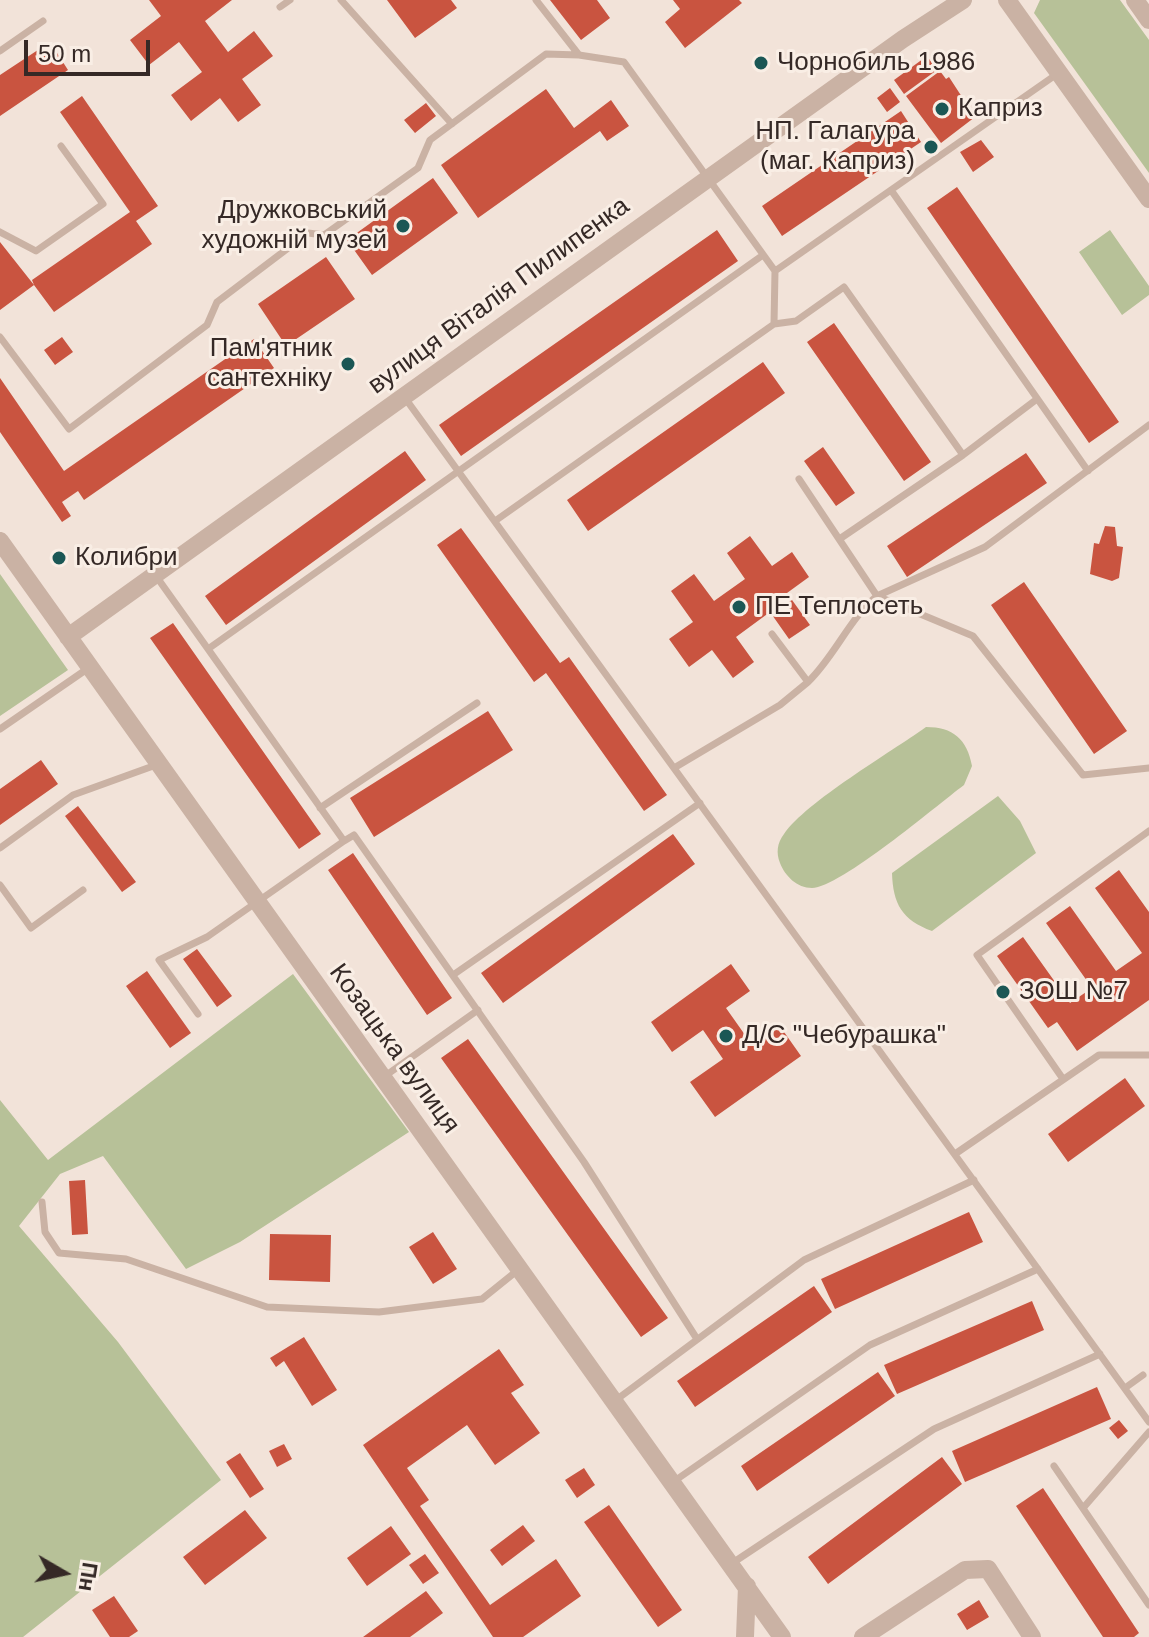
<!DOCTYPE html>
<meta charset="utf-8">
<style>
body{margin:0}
#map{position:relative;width:1149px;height:1637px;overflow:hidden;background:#f2e3d9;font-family:Arial,sans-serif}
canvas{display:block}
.north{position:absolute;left:24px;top:1533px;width:80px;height:80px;-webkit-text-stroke:6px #f9eee5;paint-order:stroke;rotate:99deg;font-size:22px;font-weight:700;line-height:32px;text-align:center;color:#352926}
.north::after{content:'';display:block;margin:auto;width:28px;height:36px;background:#352926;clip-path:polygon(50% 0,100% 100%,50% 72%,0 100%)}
.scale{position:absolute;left:24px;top:40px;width:126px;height:36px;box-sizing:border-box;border:4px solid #352926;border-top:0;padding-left:10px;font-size:24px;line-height:28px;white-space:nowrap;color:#352926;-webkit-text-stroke:6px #f9eee5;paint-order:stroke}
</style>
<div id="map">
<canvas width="1149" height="1637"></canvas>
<div class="north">Пн</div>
<div class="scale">50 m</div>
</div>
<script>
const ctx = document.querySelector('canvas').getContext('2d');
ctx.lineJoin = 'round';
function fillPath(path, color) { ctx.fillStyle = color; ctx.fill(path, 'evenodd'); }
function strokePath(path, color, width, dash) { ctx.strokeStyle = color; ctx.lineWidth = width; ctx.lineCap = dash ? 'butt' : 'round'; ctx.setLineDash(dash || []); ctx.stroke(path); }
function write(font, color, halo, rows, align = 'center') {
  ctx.font = font + ' Arial,sans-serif'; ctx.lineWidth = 6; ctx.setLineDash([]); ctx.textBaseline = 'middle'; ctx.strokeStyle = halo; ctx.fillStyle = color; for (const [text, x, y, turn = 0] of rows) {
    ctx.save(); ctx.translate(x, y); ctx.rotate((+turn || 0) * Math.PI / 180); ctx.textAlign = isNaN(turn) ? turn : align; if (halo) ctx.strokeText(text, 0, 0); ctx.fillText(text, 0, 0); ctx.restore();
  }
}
fillPath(new Path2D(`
 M1040 0H1120L1149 40V173L1034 13Z
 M1110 230 1149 286V295L1122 315 1079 252Z
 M0 574 68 670 0 716Z
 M926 727C953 727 967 739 972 766L964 785C936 806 841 887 812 888 797 888 785 876 780 863 776 853 777 843 784 834 806 802 891 752 926 727Z
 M998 796 1020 821 1036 853 932 931C902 920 893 904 892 873Z
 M293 974 409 1132 240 1242 186 1269 103 1156 60 1174 19 1226 118 1342 221 1480 23 1637H0V1100L48 1160Z`), '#b7c198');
fillPath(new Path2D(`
 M149 0H232L205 21 228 52 254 31 273 56 242 79 261 105 238 122 220 98 191 121 171 95 202 72 179 42 149 65 130 40 161 16Z
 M387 0H451L457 8 415 38Z
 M550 0H597L610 18 581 40Z
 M673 0H739L742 3 685 48 665 22 680 9Z
 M50 42 68 70 0 116V75Z
 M927 56 937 70 904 94 894 80Z
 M940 71 946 79 949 77 975 117 941 143 906 96Z
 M890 88 900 102 887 112 877 98Z
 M546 89 574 128 611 100 629 126 607 141 600 131 478 218 441 165Z
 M82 96 158 206 136 221 152 244 54 312 34 285 0 310V242L34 285 32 280 130 212 60 112Z
 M426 103 436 116 415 133 404 120Z
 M901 111 921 142 782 236 762 206Z
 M981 140 994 157 973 172 960 152Z
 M433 178 458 213 372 275 347 240Z
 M957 187 1119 422 1089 443 927 208Z
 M717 230 738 261 461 456 439 425Z
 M326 257 355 299 286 346 258 304Z
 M834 323 931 462 904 481 807 342Z
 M62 337 73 352 55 365 44 350Z
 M254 339 274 368 84 500 78 491 62 502 71 516 62 522 0 432V378L64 471Z
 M763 362 785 393 588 531 567 500Z
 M823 447 855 493 836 506 804 461Z
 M405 451 426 480 226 625 205 596Z
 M1026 453 1047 483 907 577 887 546Z
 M1105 526 1115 527 1117 546 1123 547 1119 578 1112 581 1090 574 1094 543 1099 544Z
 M461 528 560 663 569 657 667 795 644 811 546 673 534 682 437 545Z
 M750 536 772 566 792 552 809 577 787 593 810 625 789 639 770 612 736 637 754 662 733 678 712 650 689 667 669 639 693 622 671 591 694 574 714 601 745 579 727 553Z
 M1024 582 1127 731 1094 754 991 605Z
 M173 623 321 834 299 849 150 638Z
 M488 711 513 750 374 837 350 798Z
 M41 760 58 784 0 825V789Z
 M78 806 136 882 122 892 65 816Z
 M673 834 695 864 503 1003 481 973Z
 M353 853 452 998 427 1015 328 870Z
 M1119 870 1149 912V1000L1077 1051 1057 1022 1048 1028 997 956 1023 937 1070 1003 1092 988 1046 923 1070 906 1116 971 1142 953 1095 888Z
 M197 949 232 996 217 1007 183 959Z
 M731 964 750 991 726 1008 750 1042 777 1022 801 1056 715 1117 690 1082 723 1059 703 1030 672 1052 651 1022Z
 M147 971 191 1033 170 1048 126 986Z
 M468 1039 668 1318 641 1337 441 1058Z
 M1125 1078 1145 1106 1068 1162 1048 1134Z
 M85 1180 88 1234 72 1235 69 1181Z
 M969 1212 983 1242 835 1309 821 1279Z
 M433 1232 457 1269 433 1284 409 1247Z
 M270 1234 331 1235 330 1282 269 1280Z
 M814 1286 832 1312 695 1407 677 1381Z
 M1032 1301 1044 1330 897 1394 884 1365Z
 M304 1337 337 1390 312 1406 284 1361 276 1367 270 1358Z
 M499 1349 524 1385 511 1393 540 1433 495 1465 467 1425 407 1468 429 1500 420 1506 490 1605 556 1559 581 1596 523 1637H493L363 1445Z
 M878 1372 895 1396 757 1491 741 1466Z
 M1097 1387 1111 1419 965 1482 952 1451Z
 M1119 1420 1128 1431 1118 1439 1109 1428Z
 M284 1444 292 1459 277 1467 269 1451Z
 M240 1453 264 1489 250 1498 226 1462Z
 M942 1457 962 1484 828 1584 808 1557Z
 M584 1468 595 1485 577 1498 565 1480Z
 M1043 1488 1139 1633 1134 1637H1103L1016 1506Z
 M609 1505 682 1610 658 1627 584 1522Z
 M245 1510 267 1538 205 1585 183 1557Z
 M523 1525 535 1541 502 1566 490 1550Z
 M391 1526 411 1554 367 1586 347 1558Z
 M425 1554 439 1573 423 1584 409 1565Z
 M426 1591 443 1613 410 1637H363Z
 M114 1596 138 1631 129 1637H110L92 1610Z
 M979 1600 989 1617 967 1630 957 1614Z`), '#c95440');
strokePath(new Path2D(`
 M341 0 452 124
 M536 0 579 55 624 62 775 271
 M280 7 290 0
 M0 51 43 21
 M891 190 1088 471
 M0 232 36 251 103 204 61 146
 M774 324 796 321 844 287 963 455
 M0 337 69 429 207 325 217 302 308 233 324 235 418 168 430 140 546 54 579 55
 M405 398 1149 1422
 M799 479 877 596 985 547 1149 425
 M495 521 774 324 775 271 1057 74
 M841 538 963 455 1037 399
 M156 576 208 649
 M877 596 973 636 1083 775 1149 768
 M772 634 808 682C835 656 849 619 877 596
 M0 729 90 667
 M674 768 780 705 808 682
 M320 808 477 703
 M344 841 354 835 584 1162 697 1339
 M0 848 73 795 156 765
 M0 885 31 928 83 890
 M453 975 700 803
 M198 1014 159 960 207 937 344 841 208 649 763 255
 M385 1076 478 1010
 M1063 1079 977 955 1149 831
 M955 1154 1099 1055H1149
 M42 1202 45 1232 59 1253 126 1259 267 1307 379 1312 482 1299 518 1270
 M1125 1388 1143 1375
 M616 1400 804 1260 974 1180
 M1054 1466 1149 1605
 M673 1482 870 1345 1038 1269
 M1084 1507 1149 1432
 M731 1564 934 1429 1100 1354`), '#cab2a4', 7);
strokePath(new Path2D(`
 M1007 0 1149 199
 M1135 0 1149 20
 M0 541 782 1637
 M68 637 903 39 963 0
 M745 1637 747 1586
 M863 1637 965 1570 988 1569 1032 1637`), '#cab2a4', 18);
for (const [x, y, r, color] of [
 [761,63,8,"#1b5755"],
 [942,109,8,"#1b5755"],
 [931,147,8,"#1b5755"],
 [403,226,8,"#1b5755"],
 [348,364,8,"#1b5755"],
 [59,558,8,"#1b5755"],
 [739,607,8,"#1b5755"],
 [1003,992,8,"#1b5755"],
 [726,1036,8,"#1b5755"]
]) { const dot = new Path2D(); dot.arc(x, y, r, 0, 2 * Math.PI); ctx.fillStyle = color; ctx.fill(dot); strokePath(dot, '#f9eee5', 3); }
write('26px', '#352926', '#f9eee5', [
 ["Чорнобиль 1986",777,63],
 ["Каприз",958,109],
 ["НП. Галагура",915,132,"right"],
 ["(маг. Каприз)",915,162,"right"],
 ["Дружковський",387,211,"right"],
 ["художній музей",387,241,"right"],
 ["Пам'ятник",332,349,"right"],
 ["сантехніку",332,379,"right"],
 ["Колибри",75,558],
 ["ПЕ Теплосеть",755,607],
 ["ЗОШ №7",1019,992],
 ["Д/С \"Чебурашка\"",742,1036]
], 'left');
write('26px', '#352926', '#f9eee5', [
 ["вулиця Віталія Пилипенка",499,296,-36],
 ["Козацька вулиця",394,1049,54]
]);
</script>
